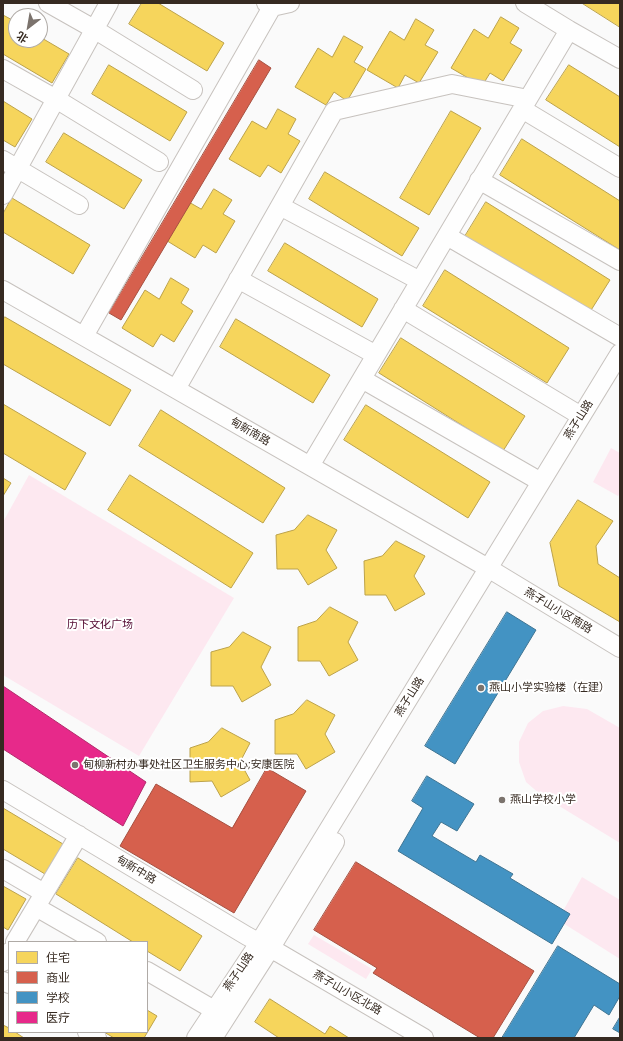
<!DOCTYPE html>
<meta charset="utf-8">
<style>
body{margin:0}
#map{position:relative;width:623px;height:1041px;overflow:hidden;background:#fafafa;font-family:"DM Sans","Noto Sans SC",sans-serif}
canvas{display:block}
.frame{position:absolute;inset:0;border:4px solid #362a21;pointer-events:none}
.legend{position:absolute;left:8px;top:941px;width:140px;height:92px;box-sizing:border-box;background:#fff;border:1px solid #afaaa6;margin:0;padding:5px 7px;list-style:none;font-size:12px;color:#362a21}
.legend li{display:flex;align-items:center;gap:8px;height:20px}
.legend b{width:20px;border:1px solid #afaaa6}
.north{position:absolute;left:8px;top:8px;width:40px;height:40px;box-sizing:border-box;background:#fff;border:1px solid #afaaa6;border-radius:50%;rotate:211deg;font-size:11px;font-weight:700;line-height:16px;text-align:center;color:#362a21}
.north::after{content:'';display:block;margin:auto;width:14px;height:18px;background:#7b736d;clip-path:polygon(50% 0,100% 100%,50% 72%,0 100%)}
</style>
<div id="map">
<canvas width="623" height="1041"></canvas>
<div class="frame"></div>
<ul class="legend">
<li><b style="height:11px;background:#f6d55c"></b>住宅</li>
<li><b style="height:11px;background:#d6604d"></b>商业</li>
<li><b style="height:11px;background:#4393c3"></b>学校</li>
<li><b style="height:11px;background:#e7298a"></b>医疗</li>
</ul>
<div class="north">北</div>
</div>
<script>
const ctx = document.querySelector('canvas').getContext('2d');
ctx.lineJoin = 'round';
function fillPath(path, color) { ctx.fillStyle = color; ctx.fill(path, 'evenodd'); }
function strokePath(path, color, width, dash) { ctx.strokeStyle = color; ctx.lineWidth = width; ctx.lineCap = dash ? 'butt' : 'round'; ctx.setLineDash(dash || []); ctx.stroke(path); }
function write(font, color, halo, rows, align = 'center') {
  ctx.font = font + ' "DM Sans","Noto Sans SC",sans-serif'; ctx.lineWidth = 4; ctx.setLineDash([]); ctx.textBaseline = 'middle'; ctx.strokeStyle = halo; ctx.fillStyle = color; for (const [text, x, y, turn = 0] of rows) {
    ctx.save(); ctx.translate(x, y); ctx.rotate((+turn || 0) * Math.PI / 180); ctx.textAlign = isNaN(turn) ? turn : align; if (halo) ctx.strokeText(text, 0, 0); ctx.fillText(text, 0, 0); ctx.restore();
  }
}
fillPath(new Path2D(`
 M611 448 620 453V493L618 496 593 482Z
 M29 475 234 598 139 756 3 675V522Z
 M563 706 587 709 620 728V843L541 795 526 782 519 762V742L528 723 543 711Z
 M582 877 620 900V959L558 920Z
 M314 935 372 969 366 979 308 944Z`), '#fde8f0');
const homes = new Path2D(`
 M142 3H158L224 43 207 71 129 24Z
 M582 3H620V27Z
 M3 15 16 22V40H40V37L69 54 52 83 3 54Z
 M501 17 519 28 510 43 522 50 503 81 490 73 482 86 451 68 474 29 488 38Z
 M416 19 434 30 425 45 438 52 419 83 405 75 398 88 367 70 390 31 404 40Z
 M344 36 363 47 354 62 366 69 347 101 334 92 326 105 295 87 318 48 332 57Z
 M109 65 187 112 170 141 92 94Z
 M569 65 620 97V147L546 100Z
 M3 101 32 119 15 147 3 140Z
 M278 109 296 119 288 134 300 141 281 173 268 165 260 177 229 159 252 121 266 129Z
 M451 111 481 128 429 215 400 198Z
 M64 133 142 180 124 209 46 162Z
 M522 139 620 201V250L500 175Z
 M325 172 419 228 402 256 309 199Z
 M214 189 232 200 223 214 235 221 216 253 203 245 195 258 164 239 187 201 201 209Z
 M12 198 90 245 73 274 3 232V214Z
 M486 202 610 280 588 315 464 238Z
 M285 243 378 299 362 327 268 271Z
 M445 270 569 348 547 383 423 306Z
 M171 278 189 289 181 303 193 311 174 342 161 334 153 347 122 328 145 290 159 299Z
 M5 317 131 390 110 426 3 364V320Z
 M236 319 330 375 313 403 220 347Z
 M401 338 525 416 503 451 379 373Z
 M3 404 86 453 65 490 3 453Z
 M366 405 490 482 468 518 344 440Z
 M161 410 285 488 263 523 139 446Z
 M130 475 253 553 231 588 108 510Z
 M3 478 11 483 3 496Z
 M578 500 613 521 596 546 598 564 620 578V622L559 586 550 543Z
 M308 515 337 530 326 550 337 568 308 585 298 569H277L276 535 294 530Z
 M396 541 425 556 414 576 425 594 395 611 386 595H365L364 561 382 556Z
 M330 607 358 622 348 642 358 660 329 676 320 661H298V627L316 621Z
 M243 632 271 647 261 667 271 685 242 702 233 686H211V652L229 647Z
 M307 700 335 715 325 734 335 752 306 769 297 754H275V720L293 714Z
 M222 728 250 743 240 762 250 780 221 797 212 781 190 782V748L208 742Z
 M3 808 63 844 45 874 3 849Z
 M78 858 202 936 180 971 147 951V942H133L56 894Z
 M3 886 26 899 8 930 3 927Z
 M270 999 325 1034 330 1026 349 1038H279L255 1022Z
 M147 1010 157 1016 144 1038H114L104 1032H147Z
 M3 1025 9 1028V1032H15L24 1038H3Z`);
fillPath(homes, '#f6d55c');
strokePath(homes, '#bca24a', 1);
const shops = new Path2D(`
 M259 60 271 68 121 320 109 313Z
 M267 768 306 791 234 913 120 846 156 784 232 828Z
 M356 862 534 971 493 1038H480L373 973 377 968 314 930Z`);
fillPath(shops, '#d6604d');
strokePath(shops, '#a65040', 1);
const schools = new Path2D(`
 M507 612 536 630 455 764 425 746Z
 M427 776 474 804 457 831 441 822 432 836 476 862 480 855 513 874 510 878 570 914 552 944 398 851 423 808 412 801Z
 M558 946 620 984V996L609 1015 594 1005 574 1038H502Z
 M620 1017V1033L613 1029Z`);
fillPath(schools, '#4393c3');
strokePath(schools, '#3f7492', 1);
const health = new Path2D(`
 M3 686 146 782 123 826 3 749Z`);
fillPath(health, '#e7298a');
strokePath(health, '#b2296a', 1);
const minor = new Path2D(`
 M48 3 94 29 193 90
 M266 3 272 7 290 3
 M525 3 569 30 620 59
 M3 69 56 99 159 162
 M522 109 620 168
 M3 160 79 205
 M479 180 620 261
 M3 195 109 3
 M280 206 420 281
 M447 236 620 337
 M238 279 376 355
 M3 290 488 568 620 648
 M403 309 581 416
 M84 336 272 7
 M362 379 541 482
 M176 389 334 111 452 84 528 99 569 30
 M310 466 528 99
 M3 790 247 936 279 953 424 1038
 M3 869 44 893
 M36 907 97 942
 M15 942 79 835
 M3 962 9 952
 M147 971 214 1010
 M3 981 9 984
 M87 1032 97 1038
 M196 1038 259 943 620 353
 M213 1038 270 949 335 842`);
strokePath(minor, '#c7c2be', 20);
strokePath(minor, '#fefefe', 18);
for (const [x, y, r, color] of [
 [481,688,4,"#7b736d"],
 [75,765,4,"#7b736d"],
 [502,800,4,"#7b736d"]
]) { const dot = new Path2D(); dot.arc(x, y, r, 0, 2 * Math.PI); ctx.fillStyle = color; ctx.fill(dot); strokePath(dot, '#fff', 1.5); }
write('11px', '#362a21', '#fff', [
 ["燕子山路",579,420,-58],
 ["甸新南路",250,432,30],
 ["燕子山小区南路",558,611,31],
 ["燕子山路",410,697,-58],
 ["甸新中路",136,870,31],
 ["燕子山路",239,972,-56],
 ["燕子山小区北路",347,993,30]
]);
write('11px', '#52072f', '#fff', [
 ["历下文化广场",100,625]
]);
write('11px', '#362a21', '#fff', [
 ["燕山小学实验楼（在建）",489,688],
 ["甸柳新村办事处社区卫生服务中心;安康医院",83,765],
 ["燕山学校小学",510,800]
], 'left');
</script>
